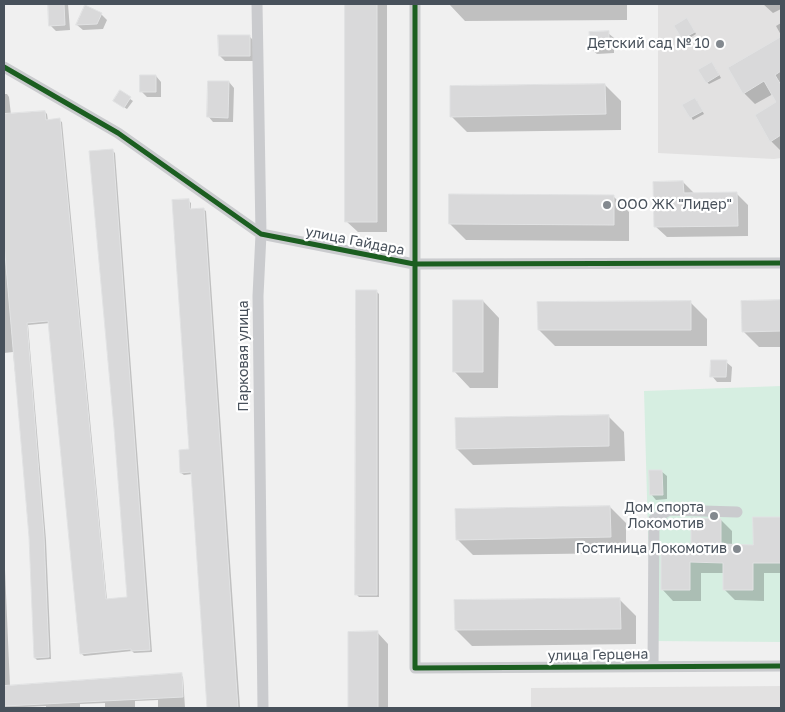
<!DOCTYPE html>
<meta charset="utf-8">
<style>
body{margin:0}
#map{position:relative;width:785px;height:712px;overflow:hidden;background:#f0f0f0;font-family:"Golos Text",sans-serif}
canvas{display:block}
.frame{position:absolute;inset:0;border:5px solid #48515b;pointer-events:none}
</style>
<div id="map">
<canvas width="785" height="712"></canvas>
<div class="frame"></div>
</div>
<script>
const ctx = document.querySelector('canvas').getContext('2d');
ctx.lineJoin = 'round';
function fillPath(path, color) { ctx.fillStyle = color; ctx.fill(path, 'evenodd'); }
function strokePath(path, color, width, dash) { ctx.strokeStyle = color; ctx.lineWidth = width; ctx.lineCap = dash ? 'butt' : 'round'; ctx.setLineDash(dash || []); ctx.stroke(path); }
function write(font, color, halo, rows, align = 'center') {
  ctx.font = font + ' "Golos Text",sans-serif'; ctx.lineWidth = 4.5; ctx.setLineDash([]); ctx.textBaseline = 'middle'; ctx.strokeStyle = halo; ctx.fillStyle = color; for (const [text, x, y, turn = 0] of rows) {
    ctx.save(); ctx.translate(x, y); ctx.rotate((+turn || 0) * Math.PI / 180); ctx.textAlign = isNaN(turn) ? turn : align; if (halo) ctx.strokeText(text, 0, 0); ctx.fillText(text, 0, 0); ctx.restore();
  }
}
fillPath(new Path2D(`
 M658 4H781V158L774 159 658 153Z
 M781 686V708H531V688Z`), '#e2e1e1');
fillPath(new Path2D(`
 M781 386V642L651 641 644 391Z`), '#d6eee1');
fillPath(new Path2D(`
 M50 4H68L70 30 56 31 51 26Z
 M346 4H387V232H358L346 221Z
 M449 4H627V20L465 21Z
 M763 4H781V9L773 13Z
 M101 14 107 20 103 29 83 30 77 25Z
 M689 22 696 34 685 41 676 26Z
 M781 23V35L776 26Z
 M608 33 614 38V53L597 54 591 49Z
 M250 37 255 42V61H225L220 56Z
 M781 38V151L771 141 778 103 773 94 755 104 744 93 729 68Z
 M714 66 721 78 709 84 707 82Z
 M156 76 161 82V97H147L141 91Z
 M229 82 234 88 233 122H213L208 116Z
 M605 85 621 101V130L467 132 451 116Z
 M120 92 133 101 127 109 117 103Z
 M4 94H7L9 97 11 115 45 112 47 114 48 121 59 120 62 122 107 600 128 598 112 150 115 153 152 652 134 653 132 651 84 656 81 653 50 323 28 325 46 540 51 659 37 660 35 658 31 537 13 352 4 353Z
 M697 101 704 114 693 120 684 105Z
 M683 182 695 194H737L748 205V236L667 237 655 226Z
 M613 196 629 212V241L466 240 450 224Z
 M188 200 191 203V210L203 209 206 211 240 708H208L192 474 184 475 181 473 190 451Z
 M376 291 379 294V597H359L357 595Z
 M483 301 499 318 498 388H470L454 371Z
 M743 302H781V347H759L743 331Z
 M691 303 707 319V346H555L539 330Z
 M726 362 732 367 731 382H717L712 376Z
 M608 416 624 432 625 461 473 465 457 449Z
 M661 471 667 476V499L656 500 651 494Z
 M610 507 626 523V553L473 555 457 539Z
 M754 518 781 519V573H764V601L735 600 724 589V573H701V601H673L662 589 692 546 721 520 732 531V546H754Z
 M4 546 10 687 181 675 183 677 185 708H158V700L135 701V708H105V703L80 704V708H46V706L4 708Z
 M620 600 636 616V644L472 646 456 630Z
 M377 632 388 644V708H349V633Z`), '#0003');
const building = new Path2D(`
 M48 4H64L65 25 49 26Z
 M345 4H377V222H345Z
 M85 5 102 13 97 24 76 25Z
 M687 18 695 32 682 39 674 26Z
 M609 31V48L590 49 589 32Z
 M218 35H250V56H219Z
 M781 37V71L775 75 781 85V135L770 142 755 115 776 102 764 81 743 94 728 68Z
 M712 62 719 75 706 83 698 70Z
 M140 75H156V92H140Z
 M208 81H229L228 118 207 117Z
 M605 84 606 114 450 117V86Z
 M120 90 131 97 124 108 113 101Z
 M695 98 703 111 690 118 682 105Z
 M45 111 46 120 60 118 106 599 127 597 114 428 89 151 113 149 150 650 131 651V649L80 654 48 321 27 323 44 536 49 657 34 658 29 537 4 242V114Z
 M683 181 684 193 737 192 738 226 654 227 653 182Z
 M449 194 614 195V225L449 224Z
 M189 199 190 209 204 208 238 708H207L191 472 180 473 179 450 189 449 172 200Z
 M356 290H377V595H355Z
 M453 300H483V372H453Z
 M781 300V331L742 332 741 301Z
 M691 301V330H538L537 302Z
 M711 360H727L726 377H710Z
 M609 415V446L456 449 455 418Z
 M649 470H662L663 495H650Z
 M610 506 611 537 456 540 455 509Z
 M753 517H781V563H753V590H723V563L690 562V590H661V544L691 545V518L721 519V544L753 545Z
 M620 598 621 629 455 630 454 600Z
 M378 631V708H348V632Z
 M182 673 183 697 4 706V686Z`);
fillPath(building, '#d9d9da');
strokePath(building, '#e1e2e3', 1);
strokePath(new Path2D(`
 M257 4 261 234 258 296 263 708
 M415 4V668L781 666
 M4 67 118 133 261 234 414 264 781 263
 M653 666 654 519 669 510 737 512`), '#cacbce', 11);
strokePath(new Path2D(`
 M415 4V668L781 666
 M4 67 118 133 261 234 414 264 781 263`), '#1b5e20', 5);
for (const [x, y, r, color] of [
 [720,44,5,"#83898f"],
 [607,205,5,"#83898f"],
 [714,516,5,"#83898f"],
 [737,549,5,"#83898f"]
]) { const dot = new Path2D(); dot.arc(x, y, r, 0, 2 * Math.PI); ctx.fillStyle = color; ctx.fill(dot); strokePath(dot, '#fff', 2); }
write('14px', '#48515b', '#fff', [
 ["Детский сад № 10",710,44],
 ["ООО ЖК \"Лидер\"",617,205,"left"],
 ["Дом спорта",704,508],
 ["Локомотив",704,524],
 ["Гостиница Локомотив",727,549]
], 'right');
write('14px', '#48515b', '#fff', [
 ["улица Гайдара",355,241,11],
 ["Парковая улица",244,356,-90],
 ["улица Герцена",598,655,-1]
]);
</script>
